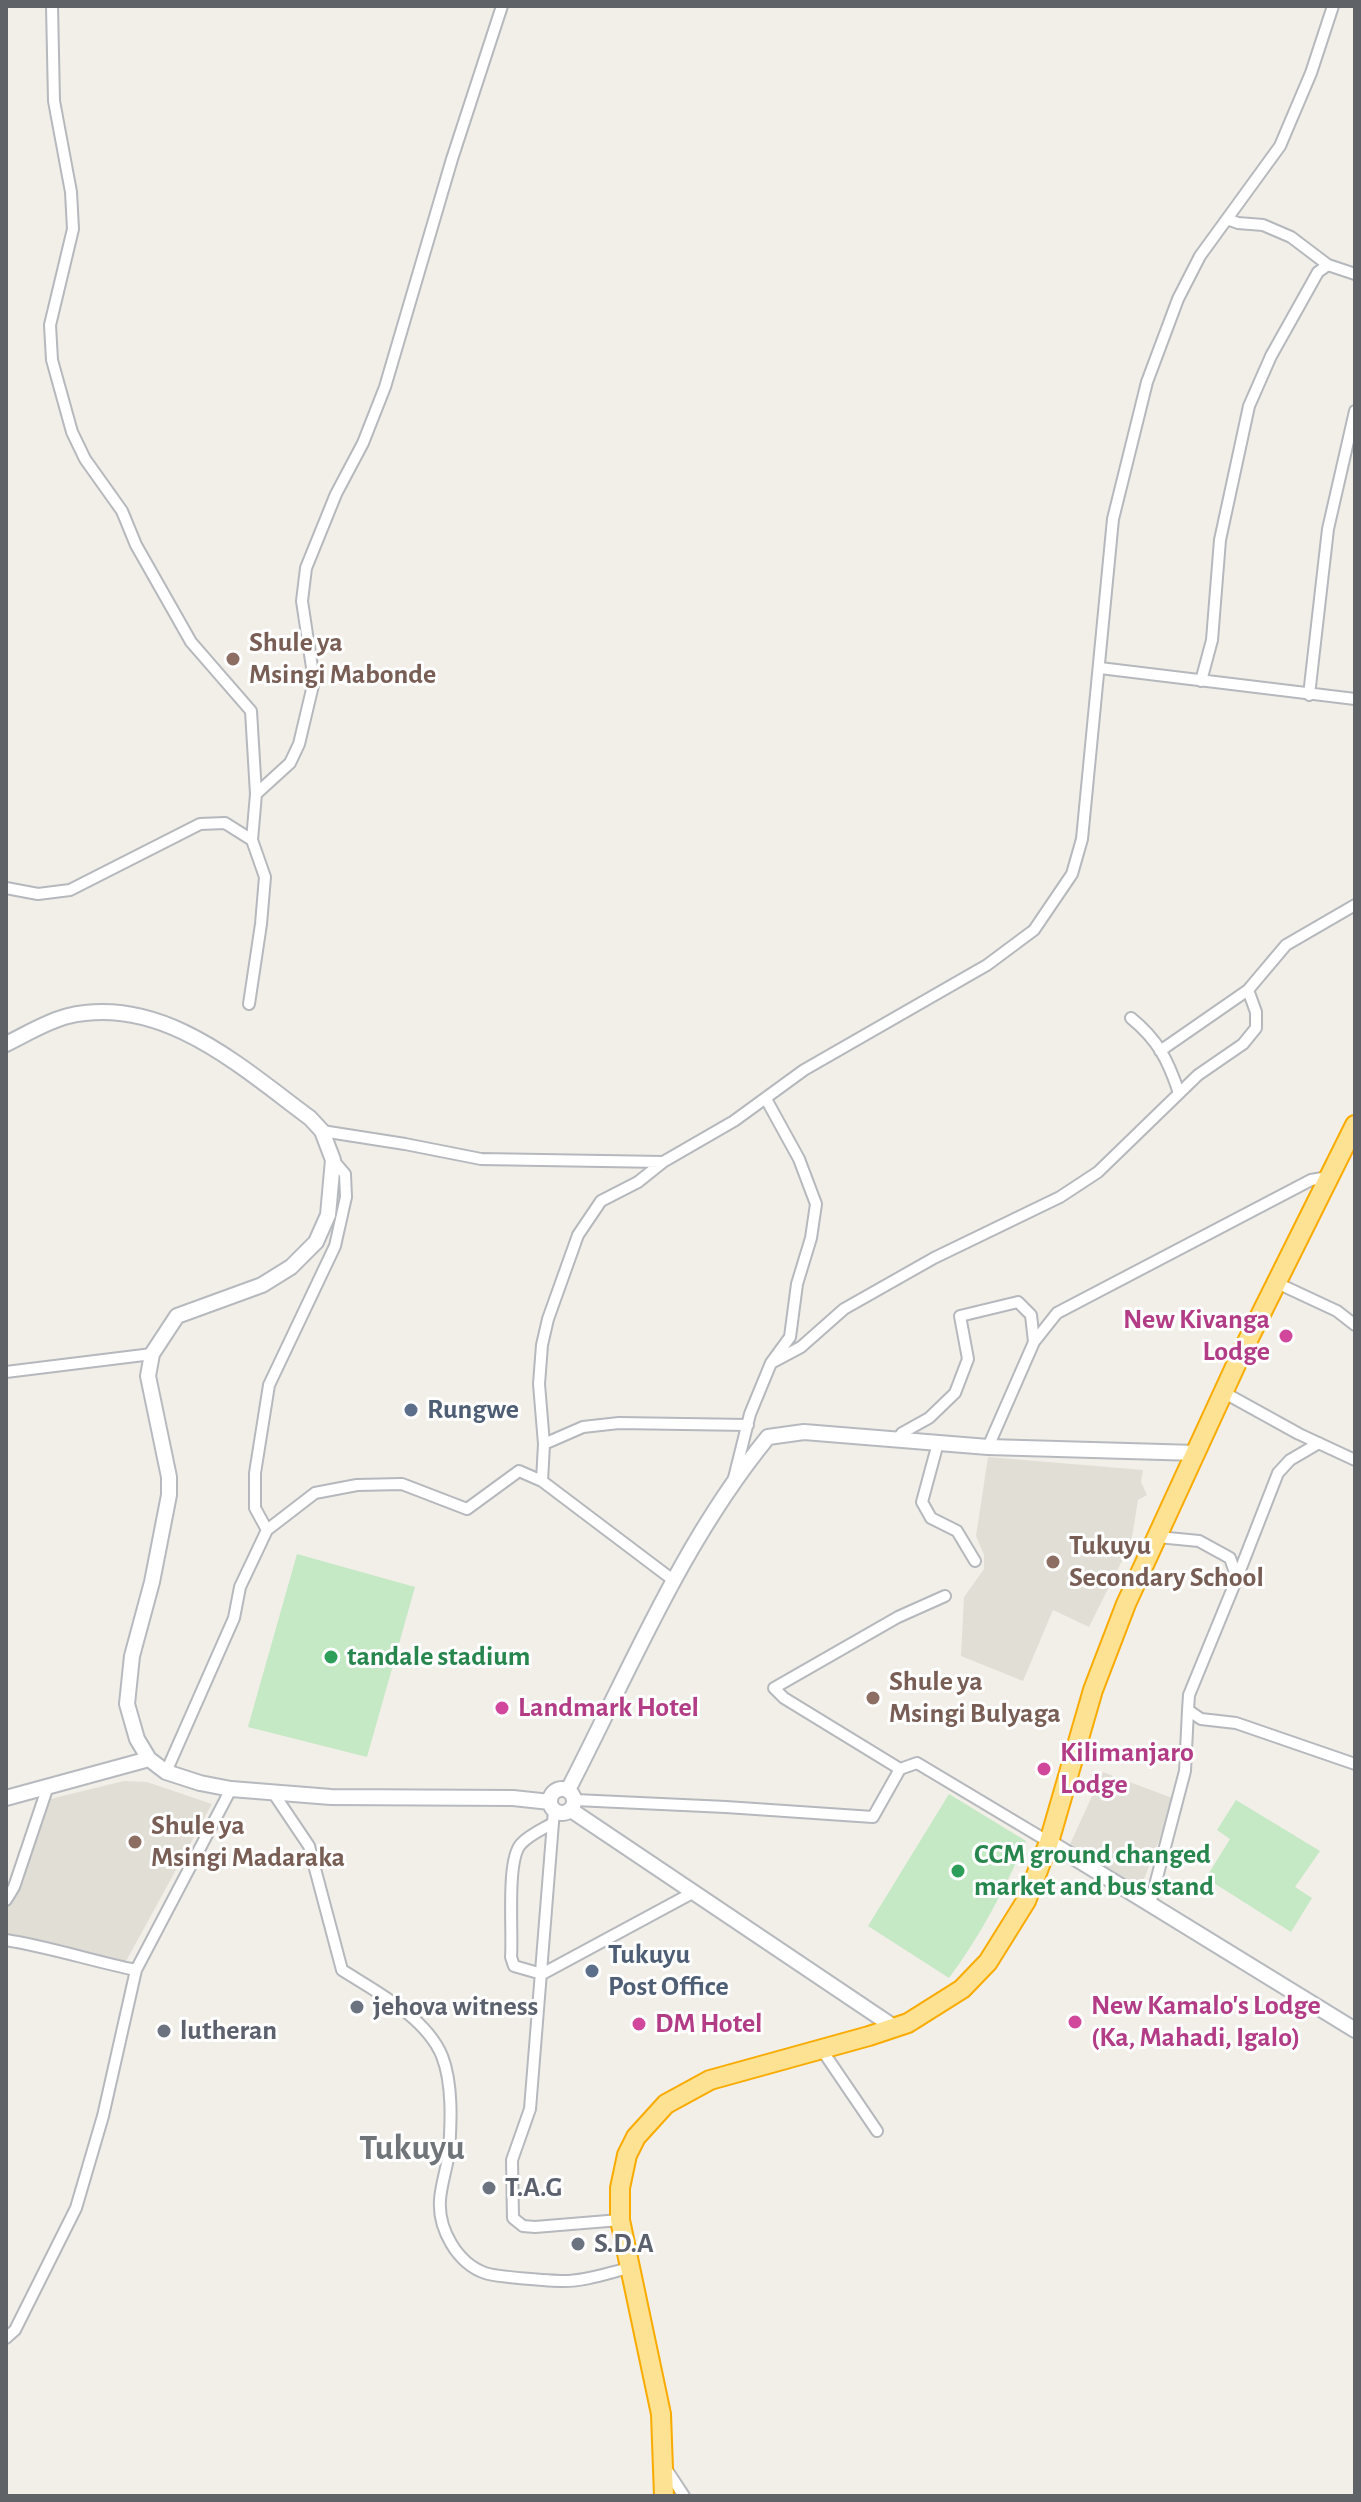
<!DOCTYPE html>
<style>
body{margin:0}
#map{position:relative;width:1361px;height:2502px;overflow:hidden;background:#f1efe8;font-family:"Alegreya Sans",sans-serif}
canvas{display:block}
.frame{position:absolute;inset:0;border:8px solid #5f6368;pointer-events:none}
</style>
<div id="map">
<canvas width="1361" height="2502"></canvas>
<div class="frame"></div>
</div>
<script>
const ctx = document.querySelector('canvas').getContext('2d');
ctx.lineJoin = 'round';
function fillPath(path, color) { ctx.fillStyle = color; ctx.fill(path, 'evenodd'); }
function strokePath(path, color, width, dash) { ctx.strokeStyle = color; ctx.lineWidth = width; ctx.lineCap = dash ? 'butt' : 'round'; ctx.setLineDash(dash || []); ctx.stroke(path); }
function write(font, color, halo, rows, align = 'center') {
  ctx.font = font + ' "Alegreya Sans",sans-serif'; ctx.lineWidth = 6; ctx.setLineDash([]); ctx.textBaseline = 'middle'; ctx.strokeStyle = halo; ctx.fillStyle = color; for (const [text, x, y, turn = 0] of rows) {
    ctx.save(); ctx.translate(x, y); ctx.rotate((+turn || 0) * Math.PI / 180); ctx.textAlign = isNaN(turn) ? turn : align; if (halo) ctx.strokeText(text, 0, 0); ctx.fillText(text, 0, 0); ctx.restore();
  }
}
fillPath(new Path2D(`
 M988 1457 1143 1470 1141 1482 1147 1495 1138 1500 1131 1543 1089 1627 1053 1610 1023 1681 961 1656 964 1597 984 1569V1555L976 1536Z
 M1103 1772 1175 1799 1139 1892 1062 1862Z
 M124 1781 147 1782 212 1804 125 1963 6 1936V1908L46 1800Z`), '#e1ded6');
fillPath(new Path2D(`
 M297 1554 415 1587 367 1757 248 1727Z
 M949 1794 1026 1841C1004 1890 981 1935 949 1978L868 1926Z
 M1236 1800 1320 1851 1295 1887 1312 1898 1291 1932 1206 1878 1230 1839 1217 1830Z`), '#c5e8c5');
const street = new Path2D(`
 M52 6 54 101 71 192 73 229 50 325 52 360 72 432 85 459 122 511 136 545 191 642 251 711 256 794 252 840 265 877 261 924 249 1004
 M1227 219 1238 223 1263 225 1291 237 1328 265 1355 274
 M1100 668 1355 699
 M1201 681 1212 640 1220 540 1249 406 1271 356 1318 272 1328 265
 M1309 695 1328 529 1355 411
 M256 794 290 763 299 744 314 681 302 601 306 568 336 494 363 443 385 387 452 159 502 6
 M6 888 38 894 70 890 200 824 225 823 252 840
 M1131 1018C1158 1040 1168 1060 1179 1093
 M1160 1051 1248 990 1286 945 1355 905
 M322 1131 405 1144 481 1159 663 1162
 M1277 1283 1337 1311 1355 1325
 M771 1363 801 1347 844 1309 934 1258 1060 1197 1098 1172 1198 1075 1243 1044 1256 1028V1012L1248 990
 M6 1372 152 1354
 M1223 1392 1299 1434 1355 1460
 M898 1439 902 1433 929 1418 955 1393 968 1359 960 1316 1018 1302 1031 1315 1034 1342
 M938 1443 922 1502 931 1518 957 1531 975 1561
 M544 1444 583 1427 619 1423 748 1425
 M988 1447 1034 1342 1057 1313 1311 1180 1328 1177
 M734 1478 750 1414 771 1363 790 1337 797 1284 811 1238 816 1204 799 1159 766 1099
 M542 1481 544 1444 539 1384 542 1345 548 1319 578 1235 601 1201 638 1182 663 1162 734 1121 804 1070 987 965 1034 930 1072 874 1082 839 1113 519 1147 382 1178 299 1200 256 1280 146 1311 73 1333 6
 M267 1530 255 1508V1473L269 1385 335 1246 346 1197 345 1174 333 1160
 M1158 1537 1199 1541 1230 1558 1237 1578 1189 1695 1188 1710 1201 1719 1236 1723 1355 1764
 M1237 1578 1278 1473 1290 1460 1319 1443
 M900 1769 784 1698 774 1688 898 1617 945 1596
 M166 1772 234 1618 240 1587 267 1530 315 1493 357 1485 402 1484 467 1509 519 1471 542 1481 673 1580
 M274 1794 309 1846 342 1970C375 1991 426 2017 442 2056 453 2084 451 2123 449 2152 447 2168 441 2184 440 2200 438 2229 457 2263 485 2273 496 2277 551 2281 564 2281 586 2281 608 2273 629 2268
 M575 1800 726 1807 873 1817 900 1769 917 1763 1049 1842
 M554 1810 530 2109 512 2160 513 2218 523 2226 535 2227 620 2220
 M553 1823C543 1829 529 1835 521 1844 506 1860 513 1931 511 1957L514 1966 542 1974 694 1892
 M6 1900 14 1887 48 1786
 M1150 1904 1185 1771 1188 1710
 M6 1940C50 1947 92 1961 136 1970
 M822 2050 877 2131
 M6 2338 15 2330 76 2208 103 2116 136 1970 231 1789
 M665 2467 684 2496`);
const secondary = new Path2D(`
 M6 1044C25 1035 47 1021 68 1016 162 994 241 1067 310 1118L322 1131 333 1160 328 1215 316 1242 291 1267 262 1285 177 1316 152 1354 148 1376 169 1477V1495L152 1582 132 1656 127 1704 137 1739 149 1759 166 1772 200 1783 231 1789 331 1797 513 1798 550 1802
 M550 1801a12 12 0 1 1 24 0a12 12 0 1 1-24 0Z
 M568 1790C630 1670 682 1542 768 1437L804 1432 988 1447 1197 1453
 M6 1798 149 1759
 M571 1810 894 2027
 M1049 1842 1355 2030`);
const highway = new Path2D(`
 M664 2496 661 2414 620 2220V2188L627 2155 636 2137 666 2104 710 2080 869 2036 908 2023 962 1989 988 1962 1026 1901 1049 1842 1093 1690 1126 1604 1240 1356 1355 1125`);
strokePath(street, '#b5b8bc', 14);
strokePath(secondary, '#b6babf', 18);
strokePath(highway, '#f9ab00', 22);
strokePath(street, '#fff', 10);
strokePath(secondary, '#fff', 14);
strokePath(highway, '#fde293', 18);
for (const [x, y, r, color] of [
 [233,659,8,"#8d6e63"],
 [1286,1336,8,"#d1479c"],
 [411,1410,8,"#5c6f8a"],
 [1053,1562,8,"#8d6e63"],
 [331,1657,8,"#2e9e5b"],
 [873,1698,8,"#8d6e63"],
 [502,1708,8,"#d1479c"],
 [1044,1769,8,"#d1479c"],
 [135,1842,8,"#8d6e63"],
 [958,1871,8,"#2e9e5b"],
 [592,1971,8,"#5c6f8a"],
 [357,2007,8,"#6b7280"],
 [1075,2022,8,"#d1479c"],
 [639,2024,8,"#d1479c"],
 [164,2031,8,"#6b7280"],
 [489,2188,8,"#6b7280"],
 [578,2244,8,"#6b7280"]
]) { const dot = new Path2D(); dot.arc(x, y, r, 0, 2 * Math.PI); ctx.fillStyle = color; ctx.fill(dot); strokePath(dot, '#fff', 3); }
write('bold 28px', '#785e54', '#fff', [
 ["Shule ya",249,643],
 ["Msingi Mabonde",249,675],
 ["Tukuyu",1069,1546],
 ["Secondary School",1069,1578],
 ["Shule ya",889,1682],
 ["Msingi Bulyaga",889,1714],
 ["Shule ya",151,1826],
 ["Msingi Madaraka",151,1858]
], 'left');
write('bold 28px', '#b23c85', '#fff', [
 ["New Kivanga",1270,1320,"right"],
 ["Lodge",1270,1352,"right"],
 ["Landmark Hotel",518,1708],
 ["Kilimanjaro",1060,1753],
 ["Lodge",1060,1785],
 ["New Kamalo's Lodge",1091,2006],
 ["(Ka, Mahadi, Igalo)",1091,2038],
 ["DM Hotel",655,2024]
], 'left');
write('bold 28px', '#4e5e75', '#fff', [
 ["Rungwe",427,1410],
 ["Tukuyu",608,1955],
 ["Post Office",608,1987]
], 'left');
write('bold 28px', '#27864d', '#fff', [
 ["tandale stadium",347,1657],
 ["CCM ground changed",974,1855],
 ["market and bus stand",974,1887]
], 'left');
write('bold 28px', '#5b616d', '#fff', [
 ["jehova witness",373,2007],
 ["lutheran",180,2031],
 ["T.A.G",505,2188],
 ["S.D.A",594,2244]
], 'left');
write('bold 36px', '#70757a', '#fff', [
 ["Tukuyu",412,2148]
]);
</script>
